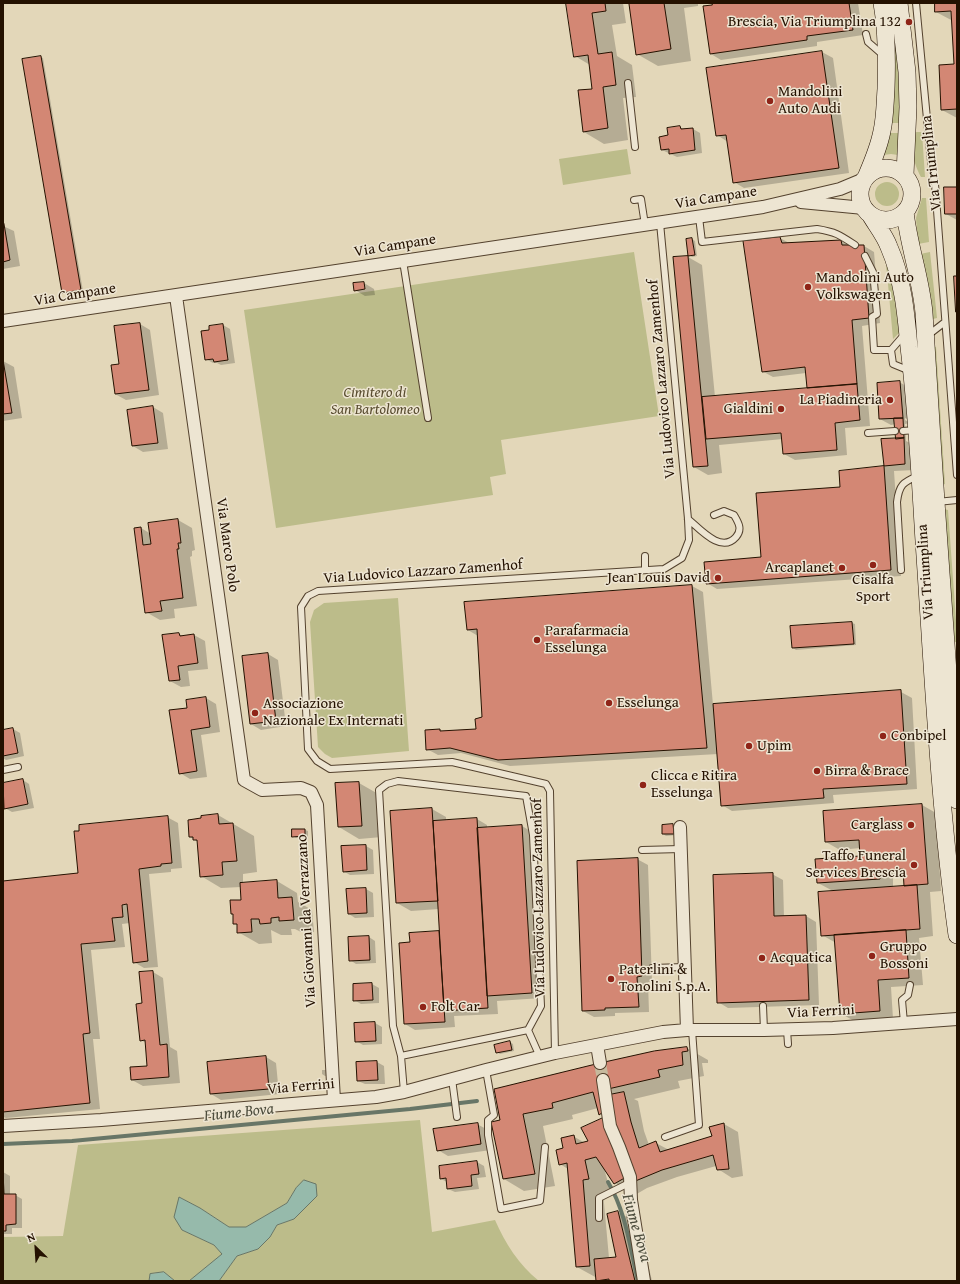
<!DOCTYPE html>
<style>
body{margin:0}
#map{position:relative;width:960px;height:1284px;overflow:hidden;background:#e3d7b9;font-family:"Gentium Book Plus",serif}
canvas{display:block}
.frame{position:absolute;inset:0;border:4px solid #241100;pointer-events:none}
.north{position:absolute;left:16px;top:1228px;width:40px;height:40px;-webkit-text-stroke:3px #ede5d2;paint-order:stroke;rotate:335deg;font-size:11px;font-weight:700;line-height:16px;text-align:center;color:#241100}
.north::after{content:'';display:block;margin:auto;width:14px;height:18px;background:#241100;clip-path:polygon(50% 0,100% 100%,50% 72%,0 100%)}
</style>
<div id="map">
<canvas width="960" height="1284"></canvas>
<div class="frame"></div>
<div class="north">N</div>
</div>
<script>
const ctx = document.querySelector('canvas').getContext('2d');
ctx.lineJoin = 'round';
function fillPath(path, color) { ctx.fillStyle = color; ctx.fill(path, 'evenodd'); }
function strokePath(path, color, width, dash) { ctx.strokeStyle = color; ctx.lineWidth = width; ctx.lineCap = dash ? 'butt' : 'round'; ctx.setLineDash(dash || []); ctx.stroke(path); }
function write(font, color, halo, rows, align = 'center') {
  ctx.font = font + ' "Gentium Book Plus",serif'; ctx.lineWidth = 3; ctx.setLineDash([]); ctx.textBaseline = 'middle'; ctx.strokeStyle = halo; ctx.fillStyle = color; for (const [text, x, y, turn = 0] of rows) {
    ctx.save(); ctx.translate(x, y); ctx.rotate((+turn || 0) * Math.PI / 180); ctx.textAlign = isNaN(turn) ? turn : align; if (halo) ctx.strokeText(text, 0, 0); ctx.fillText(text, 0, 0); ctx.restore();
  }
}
fillPath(new Path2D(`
 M893 33H895L900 73 901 123H891C895 93 894 64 893 33Z
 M917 132H922L925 177H921C912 160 913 153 912 133Z
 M889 133H899L898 155 891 154 883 155Z
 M627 149 631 174 563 185 559 159Z
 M875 194a12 12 0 1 1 24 0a12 12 0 1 1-24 0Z
 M922 198H926L929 242 918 244 916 218Z
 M634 252 659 416 501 440 506 474 490 477 493 495 276 528 244 310Z
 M930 252 937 318 933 319 920 254Z
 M889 265 891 272 900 329 899 333 893 339 887 273 886 267Z
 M933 346 936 347 945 484 942 485Z
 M944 509 948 510 957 634V642H953Z
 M398 598 409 751 332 758 325 754 318 747 310 622 314 610 324 603Z
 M420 1120 432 1232 495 1220C505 1243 519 1265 539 1281H219L237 1256 258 1249 270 1237 277 1225 294 1219 296 1188 287 1203 246 1227H229L200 1208 179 1197 182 1230 214 1245 223 1254 189 1281H175L164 1272 150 1274 149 1281H3V1237L63 1236 78 1145Z`), '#bcbc8a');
const water = new Path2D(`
 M304 1180 316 1184 317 1196 294 1219 277 1225 270 1237 258 1249 237 1256 219 1281H189L222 1254 214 1245 182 1230 174 1217 179 1197 200 1208 229 1227H246L287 1203 296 1188Z
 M164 1272 175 1281H149L150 1274Z`);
fillPath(water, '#96baab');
strokePath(water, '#687667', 1);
fillPath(new Path2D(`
 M567 3H623L626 23 612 25 617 56 632 65 636 97 623 98 628 140 604 144 584 132 593 89 590 65 575 56Z
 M642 3H698V6L684 8 691 61 658 66 637 54Z
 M713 3H858L863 35 817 42V46L721 60 711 54Z
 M936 3H957V118L942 110 955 65 953 21 936 12Z
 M822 52 833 58 849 173 744 188 734 182 728 142 717 135 707 69Z
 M40 57 43 58 83 291 66 294 63 292Z
 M680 127 684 130 693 129 700 133 702 153 677 157 662 150 669 136Z
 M957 188V220L946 214Z
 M3 226 14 231 20 266 3 269Z
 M780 238 791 244 841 241 850 246H864L874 252 880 323 862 326 870 426 845 428 847 455 795 460 784 454 783 439 719 445 722 473 708 475 694 467 688 257 702 265 715 397 808 389 806 373 773 377 762 371 744 242Z
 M692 239 695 241 697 256 692 257 689 255Z
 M364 283 374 289 375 295 365 296 355 290Z
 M140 324 150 330 159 395 126 400 115 394 120 365Z
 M223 325 230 329 235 363 221 365 217 363H213L206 359 210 330Z
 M3 361 14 367 22 418 3 421Z
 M899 382 910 388 913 422 905 418V420L910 423 905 424 906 441 914 445 915 470 894 471 901 576 717 589 707 583 762 558 841 488 840 472 885 467 882 440H899L896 424 891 425 880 419Z
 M153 407 163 413 168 449 143 452 133 446Z
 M178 520 192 528 195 550 192 551V556L190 557 197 606 174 609 175 618 160 620 146 612 141 528 151 534Z
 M692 586 703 592 713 705 901 692 912 698 917 789 833 795 834 803 732 811 722 805 718 754 510 766 461 753 438 755 427 749 440 730 444 732 477 730 483 717 478 636 468 630 465 603Z
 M852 623 855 624 856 645 796 650 793 648Z
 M179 634 183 636 194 635 205 641 208 669 188 671 190 686 181 687 170 681Z
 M268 654 278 660 286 726 261 730 251 724Z
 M206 698 216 704 220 732 201 735 207 777 190 779 180 773 188 708Z
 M13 729 20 733 24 756 6 760 3 758V731Z
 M23 780 29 784 34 808 12 812 5 808 3 799V784Z
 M359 783 380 795 382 837 359 839 339 827Z
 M922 805 936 813 941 891 930 892 933 936 919 938 923 985 891 987 893 1019 854 1021 840 1013 836 943 822 935 833 891 818 883 861 857 860 848 840 850 826 842ZM905 877V886L893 887V878Z
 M432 809 446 817V821L477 819 487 825V828L522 826 532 832 542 998 497 1001 498 1014 454 1016 455 1027 415 1030 405 1024 411 943 410 934 441 932 439 909 411 911 397 903 391 812Z
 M218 815 254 836 257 872 243 874V883L277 881 297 893 298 902 312 910 314 932H301L295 929H291L292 935H281L271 930 272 943 259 944 238 932V925L234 923 242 900 241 887 221 888 201 876 198 842 190 837Z
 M167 817 178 823 182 868 171 869V872L149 874 158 967 144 968 134 962 130 923 122 924 125 947 91 950 100 1039H93L100 1109 6 1118 3 1117V882L79 874Z
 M673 825 676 827 677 835 666 836 663 834Z
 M305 830 308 831V837L296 838 293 836Z
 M366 846 373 850 374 874 350 875 343 871V847Z
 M637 859 648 865 652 982H648L649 1012 615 1013V1016L594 1017 583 1011Z
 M772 874 783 880 784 917 806 916 816 922 819 1005 728 1008 718 1002Z
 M366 889 373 893 374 917 355 918 349 914 347 890Z
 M369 937 375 941 376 963 356 964 350 960Z
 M153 972 163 978 170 1047 177 1051 180 1083 143 1086 132 1080 148 1067 146 1043 141 1040 143 1004Z
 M372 984 379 988V1003L361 1004 354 1000Z
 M375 1023 382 1027V1044L363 1045 356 1041Z
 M510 1042 513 1044 514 1051 500 1054 497 1052Z
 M687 1048 708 1060V1063H702L704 1076 678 1081 680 1088 634 1099 638 1101 644 1131 649 1145 656 1143 669 1150 713 1136 710 1128 724 1124 738 1132 743 1176 732 1178 718 1169 716 1166 677 1177 647 1188 635 1195 615 1183 604 1168 610 1190 603 1192 609 1258H617L618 1212 639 1224 652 1281H599L597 1278 577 1267 568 1169 560 1164 565 1149 573 1136 585 1143 589 1142 615 1123 600 1114 598 1108 572 1115 573 1119 543 1126 555 1186 524 1191 504 1179 501 1121Z
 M266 1057 276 1063 279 1094 221 1100 211 1094Z
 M377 1062 384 1066 385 1084H365L358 1081Z
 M322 1070H326L329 1072V1076H325L322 1074Z
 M477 1124 488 1130 491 1150 448 1156 438 1150Z
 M477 1162 484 1166 486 1177 477 1178 479 1189 455 1192 448 1189 447 1182 441 1179 440 1167Z
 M3 1172 10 1176V1195H15L22 1199V1228H12V1234H3Z`), '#0003');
strokePath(new Path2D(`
 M3 1144 72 1141 410 1109 477 1101
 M608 1182C626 1212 630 1248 638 1281`), '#687667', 4);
const building = new Path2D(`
 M566 3H605L606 11 592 13 598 54 612 52 616 85 603 87 608 128 583 132 578 90 592 89 588 55 574 57Z
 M636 3H664L671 49 636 55 629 4Z
 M712 3H849L853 30 807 36V40L710 54 703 6 712 5Z
 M935 3H957V115V109L941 110 939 65 954 64 951 11 935 12Z
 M822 51 839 168 733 183 726 135 716 136 706 68Z
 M41 56 81 290 62 293 22 59Z
 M680 126 681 129 693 128 695 150 669 154V149L661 150 659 137 668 135 667 128Z
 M944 187H957V214H945Z
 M4 224 10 260 3 262V225Z
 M780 237 782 243 841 240 842 245H864L869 318 852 320 857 384 807 388 805 367 762 372 743 241Z
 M692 238 695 255 688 256 686 239Z
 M688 256 708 466 693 467 673 257Z
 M954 276H957V312H956Z
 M364 282 365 289 354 291 353 283Z
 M140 323 149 390 115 394 111 365 119 364 114 326Z
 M223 324 228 360 214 362 213 359 205 360 201 331 209 330V326Z
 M3 360 12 413 3 414Z
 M900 381 903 418 879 419 877 383Z
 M857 384 860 420 835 423 837 450 783 454 781 433 706 439 702 397Z
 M153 406 158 443 132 446 127 410Z
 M894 418H903L904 438 896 439Z
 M904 438 905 464 884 466 881 439Z
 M884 466 891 570 706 584 704 562 761 557 756 493 840 487 839 471Z
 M178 519 181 543H178L179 549H177L183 598 160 601 162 611 145 613 134 528 141 527 143 545 151 544 148 523Z
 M692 585 707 748 498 760 450 748 426 750 425 730 440 729V731L476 729 475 719 482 717 477 629 467 630 464 602Z
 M852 622 854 644 792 648 790 626Z
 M179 633 180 636 194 634 198 663 178 666 180 680 169 681 162 635Z
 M268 653 276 721 250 724 242 656Z
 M901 690 907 784 823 789 824 798 721 806 713 704Z
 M206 697 210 727 191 730 197 771 179 774 169 710 187 708 186 700Z
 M13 728 18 753 3 756V730Z
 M23 779 28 804 4 809 3 783Z
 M359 782 362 826 338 827 335 783Z
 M922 804 928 884 904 886 903 869 879 871 880 879 817 883 815 859 860 856 859 840 825 842 823 811Z
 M432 808 438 901 396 903 390 811Z
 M218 814 219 824 233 823 237 861 222 862 223 875 200 877 197 840H193V837H189L188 820 201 818V816Z
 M168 816 172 863 161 864V866L139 869 148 961 133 963 127 904 122 905 123 917 112 918 115 941 81 944 90 1033 83 1034 90 1103 3 1112V881L78 873 74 831H79V825Z
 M477 818 488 1008 444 1011 433 821Z
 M673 824 674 834H662V825Z
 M522 825 532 993 487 996 477 828Z
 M292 829H305V836L292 837Z
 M366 845 367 870 343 872 341 846Z
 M638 858 642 976 637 977 639 1007 605 1008V1010L582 1011 577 861Z
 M773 873 774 916 806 915 809 1000 717 1003 713 875Z
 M277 880 278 898 292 897 294 920 279 921V917L271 918V923L260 924 259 919H251L252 932 237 933V924H233V914H231L230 900H241L240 883Z
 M917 885 920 929 821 936 818 892Z
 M366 888 367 913 348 914 346 889Z
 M906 930 909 978 878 980 880 1011 840 1014 834 935Z
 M439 931 445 1022 404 1024 399 943 410 942 409 933Z
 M369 936 370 960 349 961 348 937Z
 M153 971 160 1045 167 1044 169 1077 131 1080 130 1067 147 1066 145 1040 140 1041 136 1004 142 1003 139 972Z
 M372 983 373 1000 353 1001V984Z
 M375 1022 376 1041 355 1042 354 1023Z
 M510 1041 512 1050 496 1053 494 1045Z
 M687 1047 688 1051 682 1052 683 1065 658 1070 660 1077 608 1089 603 1112 599 1115 593 1092 552 1103 553 1108 523 1114 535 1174 503 1179 491 1122 500 1120 494 1089 600 1063 654 1051Z
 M266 1056 269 1089 210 1094 207 1062Z
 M377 1061 378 1080 357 1081 356 1062Z
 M624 1092 631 1122 639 1148 656 1141 660 1152 712 1136 709 1127 724 1123 729 1169 717 1170 713 1155 662 1170 633 1182 615 1127 609 1095Z
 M603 1118 621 1156 628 1176 614 1184 596 1157 585 1160 589 1179 583 1180 590 1266 576 1267 567 1163 559 1165 556 1150 563 1148 561 1138 574 1135 576 1144 588 1141 581 1128Z
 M478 1123 481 1144 437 1151 433 1129Z
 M477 1161 479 1174 471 1175 472 1186 447 1189 446 1178 440 1179 439 1166Z
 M3 1171 4 1194H16V1224L6 1225V1231H3Z
 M618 1211 635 1281H609V1279L596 1281 594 1259 616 1257 607 1214Z`);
fillPath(building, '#d38774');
strokePath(building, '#241100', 1);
strokePath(new Path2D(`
 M600 1063 603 1080`), '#c6b99d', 12, [12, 6]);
const lane = new Path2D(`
 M916 3 931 161 935 184 957 475
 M866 34 868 42 883 55
 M628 83 635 147
 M634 200 641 199 645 225
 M699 217 702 242 817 229C836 232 840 235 855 245
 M865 256 873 272 877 314 872 317 874 350H891L904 335
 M403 261 428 418
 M927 336 945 322
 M891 350 893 364 910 371
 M903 431 915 430
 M868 433 895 431
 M937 502 957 500
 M688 519C700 529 721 554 736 537 743 529 738 522 734 515L724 511 714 515
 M645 556V570
 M901 570 897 502C899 485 903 482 918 476
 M3 770 18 767
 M642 850 681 849
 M652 968 685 967
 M763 1006 764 1030
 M904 1023 902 1000 908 995 910 985
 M787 1030 788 1044
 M555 1053 550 791 546 784 452 762 330 769 317 761 308 749 301 607 308 596 318 591 664 569 682 558 689 540 688 519 660 223
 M401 1056 393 1026 379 790 387 784 398 781 526 796 533 835 541 1006 528 1030
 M486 1070 494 1115 488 1120V1135L501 1209 540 1201 545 1147
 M452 1079 457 1117
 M404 1092 401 1056 528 1030 540 1057
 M665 1137 699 1125 692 1030
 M599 1218V1198L631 1182`);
const street = new Path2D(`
 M801 202 864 208
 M176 296 244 780 262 790 301 788 311 792 317 805 334 1100
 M3 321 763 207 840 189 864 179
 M680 827 687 1030
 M597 1045 600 1063
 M603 1080 610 1126 619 1147 630 1177 631 1200 644 1281
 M3 1126 101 1120 376 1097 404 1092 486 1070 555 1053 663 1032 687 1030H764L833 1028 957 1019`);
const secondary = new Path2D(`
 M899 3 907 72 908 107 905 175
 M860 194a26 26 0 1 1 52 0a26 26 0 1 1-52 0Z
 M867 175C873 161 879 147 882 131 885 118 885 103 886 89 887 60 887 31 882 3
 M905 212C909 247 921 279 924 313L936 502 957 800
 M871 216C877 226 885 236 889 247 903 279 906 314 909 347 917 412 920 476 924 541 933 672 939 805 957 935`);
strokePath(lane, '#54422e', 8);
strokePath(street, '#54422e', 14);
strokePath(secondary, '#241100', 18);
strokePath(lane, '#ede5d2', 6);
strokePath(street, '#ede5d2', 12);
strokePath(secondary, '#ede5d2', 17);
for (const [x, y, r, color] of [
 [909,22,4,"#8f2418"],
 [770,101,4,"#8f2418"],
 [808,287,4,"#8f2418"],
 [890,400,4,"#8f2418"],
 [781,409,4,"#8f2418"],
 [873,565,4,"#8f2418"],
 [842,568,4,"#8f2418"],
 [718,578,4,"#8f2418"],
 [537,640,4,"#8f2418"],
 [609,703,4,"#8f2418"],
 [255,713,4,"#8f2418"],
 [883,736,4,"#8f2418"],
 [749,746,4,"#8f2418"],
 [817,771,4,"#8f2418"],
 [643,785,4,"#8f2418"],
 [911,825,4,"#8f2418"],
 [914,865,4,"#8f2418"],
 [872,956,4,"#8f2418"],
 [762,958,4,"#8f2418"],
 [611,979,4,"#8f2418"],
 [423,1007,4,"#8f2418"]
]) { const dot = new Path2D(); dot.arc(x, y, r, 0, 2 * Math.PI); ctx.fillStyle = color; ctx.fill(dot); strokePath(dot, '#ede5d2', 1.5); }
write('15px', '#241100', '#ede5d2', [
 ["Brescia, Via Triumplina 132",901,22,"right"],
 ["Mandolini",778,92],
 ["Auto Audi",778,109],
 ["Mandolini Auto",816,278],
 ["Volkswagen",816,295],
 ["La Piadineria",882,400,"right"],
 ["Gialdini",773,409,"right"],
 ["Arcaplanet",834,568,"right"],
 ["Jean Louis David",710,578,"right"],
 ["Cisalfa",873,580,"center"],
 ["Sport",873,597,"center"],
 ["Parafarmacia",545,631],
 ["Esselunga",545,648],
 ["Esselunga",617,703],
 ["Associazione",263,704],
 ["Nazionale Ex Internati",263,721],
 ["Conbipel",891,736],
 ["Upim",757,746],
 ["Birra & Brace",825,771],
 ["Clicca e Ritira",651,776],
 ["Esselunga",651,793],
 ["Carglass",903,825,"right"],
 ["Taffo Funeral",906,856,"right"],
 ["Services Brescia",906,873,"right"],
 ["Gruppo",880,947],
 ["Bossoni",880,964],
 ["Acquatica",770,958],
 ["Paterlini &",619,970],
 ["Tonolini S.p.A.",619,987],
 ["Folt Car",431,1007]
], 'left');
write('15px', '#241100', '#ede5d2', [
 ["Via Triumplina",932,163,-96],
 ["Via Campane",716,198,-9],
 ["Via Campane",395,246,-9],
 ["Via Campane",75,295,-9],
 ["Via Ludovico Lazzaro Zamenhof",662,379,-95],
 ["Via Marco Polo",227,545,82],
 ["Via Ludovico Lazzaro Zamenhof",423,572,-4],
 ["Via Triumplina",926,572,-94],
 ["Via Ludovico Lazzaro Zamenhof",539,898,-91],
 ["Via Giovanni da Verrazzano",307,921,-93],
 ["Via Ferrini",821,1012,-3],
 ["Via Ferrini",301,1087,-5]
]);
write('italic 15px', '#594d30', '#ede5d2', [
 ["Cimitero di",375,393],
 ["San Bartolomeo",375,410]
]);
write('italic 16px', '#4c4c3c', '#ede5d2', [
 ["Fiume Bova",239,1113,-6],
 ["Fiume Bova",636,1228,74]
]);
</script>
